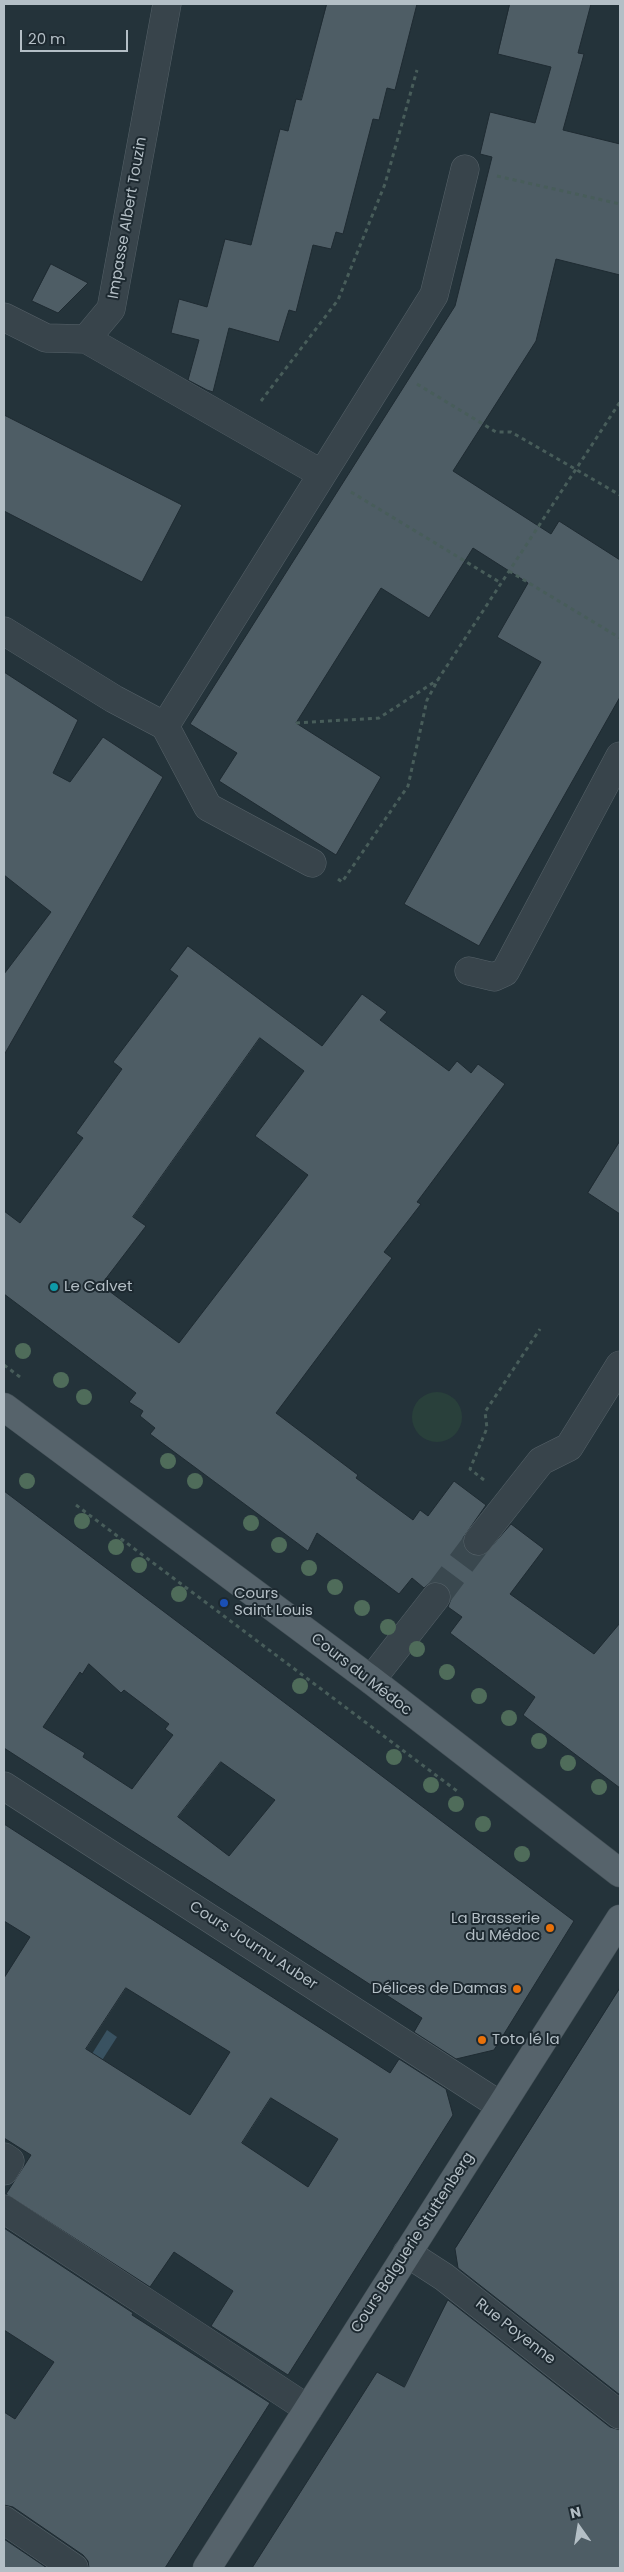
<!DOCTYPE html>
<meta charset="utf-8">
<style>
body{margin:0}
#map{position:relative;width:624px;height:2572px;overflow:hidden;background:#24333a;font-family:Poppins,sans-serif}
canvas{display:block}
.frame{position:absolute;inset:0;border:5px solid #b4bfc6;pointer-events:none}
.north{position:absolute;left:554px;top:2502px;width:50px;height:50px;-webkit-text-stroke:4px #1d2930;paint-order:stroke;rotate:347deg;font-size:14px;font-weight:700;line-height:20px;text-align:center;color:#b4bfc6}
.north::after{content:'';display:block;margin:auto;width:18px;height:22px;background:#b4bfc6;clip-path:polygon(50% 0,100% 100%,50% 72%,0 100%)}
.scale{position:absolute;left:20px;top:30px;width:108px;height:22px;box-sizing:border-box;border:2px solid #b4bfc6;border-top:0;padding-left:6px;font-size:15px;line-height:18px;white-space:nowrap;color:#b4bfc6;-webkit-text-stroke:4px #1d2930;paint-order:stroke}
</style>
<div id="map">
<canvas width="624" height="2572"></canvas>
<div class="frame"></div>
<div class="north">N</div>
<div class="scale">20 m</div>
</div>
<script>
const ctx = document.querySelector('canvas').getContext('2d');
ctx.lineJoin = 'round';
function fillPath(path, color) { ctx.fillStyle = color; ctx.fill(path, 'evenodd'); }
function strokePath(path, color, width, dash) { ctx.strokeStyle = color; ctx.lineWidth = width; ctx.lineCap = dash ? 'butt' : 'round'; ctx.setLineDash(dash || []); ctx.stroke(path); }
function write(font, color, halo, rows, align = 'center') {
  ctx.font = font + ' Poppins,sans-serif'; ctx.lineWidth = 4; ctx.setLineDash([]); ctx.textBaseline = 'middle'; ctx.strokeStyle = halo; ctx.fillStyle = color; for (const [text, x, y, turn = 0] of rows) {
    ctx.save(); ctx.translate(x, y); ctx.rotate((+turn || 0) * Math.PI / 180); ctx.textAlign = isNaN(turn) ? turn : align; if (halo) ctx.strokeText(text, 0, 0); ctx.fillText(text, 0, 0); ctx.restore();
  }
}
fillPath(new Path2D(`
 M412 1417a25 25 0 1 1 50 0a25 25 0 1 1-50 0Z`), '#29403b');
fillPath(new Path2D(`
 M107 2030 117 2037 90 2079 80 2073Z`), '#395261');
const building = new Path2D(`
 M327 4H417L395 90 387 88 379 120 373 119 343 234 336 232 331 249 313 245 296 312 289 310 279 342 229 328 213 392 207 390 188 380 199 340 171 333 179 299 207 307 225 239 251 245 280 129 288 131 296 99 301 100Z
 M510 4H591L578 53 584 54 563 130 620 144V275L556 259 536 341 453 471 551 534 559 521 620 560V697L479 946 404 904 541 662 497 637 528 583 473 548 429 618 381 588 296 723 381 777 336 855 219 781 237 753 190 724 455 306 492 157 480 154 490 112 535 123 551 67 498 54Z
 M51 264 88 283 58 313 32 301Z
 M4 415 182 505 142 582 4 511Z
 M4 672 78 720 53 773 70 782 103 737 163 777 4 1055V974L51 912 4 875Z
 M188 946 322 1046 362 994 387 1012 380 1020 449 1071 457 1061 471 1073 478 1064 505 1084 417 1202 421 1204 384 1252 392 1258 276 1413 358 1475 356 1478 413 1520 420 1510 428 1516 454 1481 486 1505 463 1538 464 1547 469 1554 476 1556 484 1555 511 1524 544 1549 510 1594 594 1654 620 1623V1788L523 1715 535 1697 450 1633 462 1617 448 1607 451 1599 450 1591 446 1585 438 1582 430 1583 424 1588 412 1578 399 1594 317 1533 308 1551 150 1434 155 1428 140 1416 143 1411 129 1402 136 1393 4 1294V1211L20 1223 83 1138 76 1133 122 1069 113 1062 178 976 170 970ZM260 1038 304 1071 255 1136 308 1175 179 1343 101 1285 146 1226 133 1217Z
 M620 1141V1214L588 1193Z
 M4 1491 574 1921 494 2050 456 2059 414 2032 422 2018 4 1748ZM89 1664 121 1693 124 1690 169 1724 165 1729 173 1735 132 1789 83 1757 85 1753 43 1727 80 1672 82 1674ZM221 1762 275 1800 229 1856 178 1817Z
 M4 1824 390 2073 399 2059 446 2089 453 2115 288 2375 211 2326 233 2291 174 2252 150 2287 6 2194 31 2155 4 2138V1978L30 1937 4 1921ZM126 1988 230 2052 190 2115 86 2049ZM271 2098 338 2139 308 2187 242 2143Z
 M620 1988V2395L458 2268 455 2249Z
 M4 2228 133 2313 132 2315 270 2403 165 2568H89L88 2561 83 2555 13 2507 4 2505V2412L15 2419 54 2362 4 2330Z
 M448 2300 610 2427 620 2430V2568H252L377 2372 404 2387Z
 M4 2539 47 2568H4Z`);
fillPath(building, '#4e5d65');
strokePath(building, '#1f2b32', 1);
strokePath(new Path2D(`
 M436 1597 478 1541`), '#3a484f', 28, [28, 14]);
const minor = new Path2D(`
 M4 317 46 338 86 339 111 309 167 4
 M86 339 322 474
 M4 631 114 699 165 726 208 807 312 863
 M165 726 434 295 465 169
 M469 971 494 977 505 972 620 756
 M478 1541 541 1461 569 1447 620 1365
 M371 1680 436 1597
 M4 1786 501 2106
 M4 2157 10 2161 4 2171
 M4 2209 308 2409
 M407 2253 444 2277 620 2415
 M4 2520 74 2568`);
const major = new Path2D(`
 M4 1407 371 1680 620 1873
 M207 2568 620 1919`);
strokePath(minor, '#566269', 29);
strokePath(major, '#445057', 29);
strokePath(new Path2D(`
 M497 176 620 204
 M417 384 496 432H511L620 495
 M261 401 338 300 385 184 417 70
 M351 492 501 583
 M509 571 620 638
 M296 723 379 718 439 679
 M338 879 342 882 408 786 427 700 439 678 620 402
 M4 1365 20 1377
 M484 1480 470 1469 487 1428 485 1412 540 1329
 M76 1505 457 1791`), '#485d5a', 3, [4, 4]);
strokePath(minor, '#38444b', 28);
strokePath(major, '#56636b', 28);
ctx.fillStyle = '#4f6c5a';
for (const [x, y] of [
 [23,1351],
 [61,1380],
 [84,1397],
 [168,1461],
 [27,1481],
 [195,1481],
 [82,1521],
 [251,1523],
 [279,1545],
 [116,1547],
 [139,1565],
 [309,1568],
 [335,1587],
 [179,1594],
 [362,1608],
 [388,1627],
 [417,1649],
 [447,1672],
 [300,1686],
 [479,1696],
 [509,1718],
 [539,1741],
 [394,1757],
 [568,1763],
 [431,1785],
 [599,1787],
 [456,1804],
 [483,1824],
 [522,1854]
]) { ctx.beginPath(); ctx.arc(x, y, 8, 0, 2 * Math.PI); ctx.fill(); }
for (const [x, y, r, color] of [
 [54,1287,5,"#0f9aa8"],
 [224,1603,5,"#1a4fb4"],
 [550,1928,5,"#e8710a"],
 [517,1989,5,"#e8710a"],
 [482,2040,5,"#e8710a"]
]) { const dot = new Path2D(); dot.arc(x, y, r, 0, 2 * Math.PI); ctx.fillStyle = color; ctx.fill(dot); strokePath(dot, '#1d2930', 2); }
write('15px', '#b4bfc6', '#1d2930', [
 ["Impasse Albert Touzin",128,218,-80],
 ["Cours du Médoc",361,1675,38],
 ["Cours Journu Auber",253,1946,33],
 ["Cours Balguerie Stuttenberg",413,2243,-57],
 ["Rue Poyenne",515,2332,38]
]);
write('15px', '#b4bfc6', '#1d2930', [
 ["Le Calvet",64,1287],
 ["Cours",234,1594],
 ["Saint Louis",234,1611],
 ["La Brasserie",540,1919,"right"],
 ["du Médoc",540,1936,"right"],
 ["Délices de Damas",507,1989,"right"],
 ["Toto lé la",492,2040]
], 'left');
</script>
